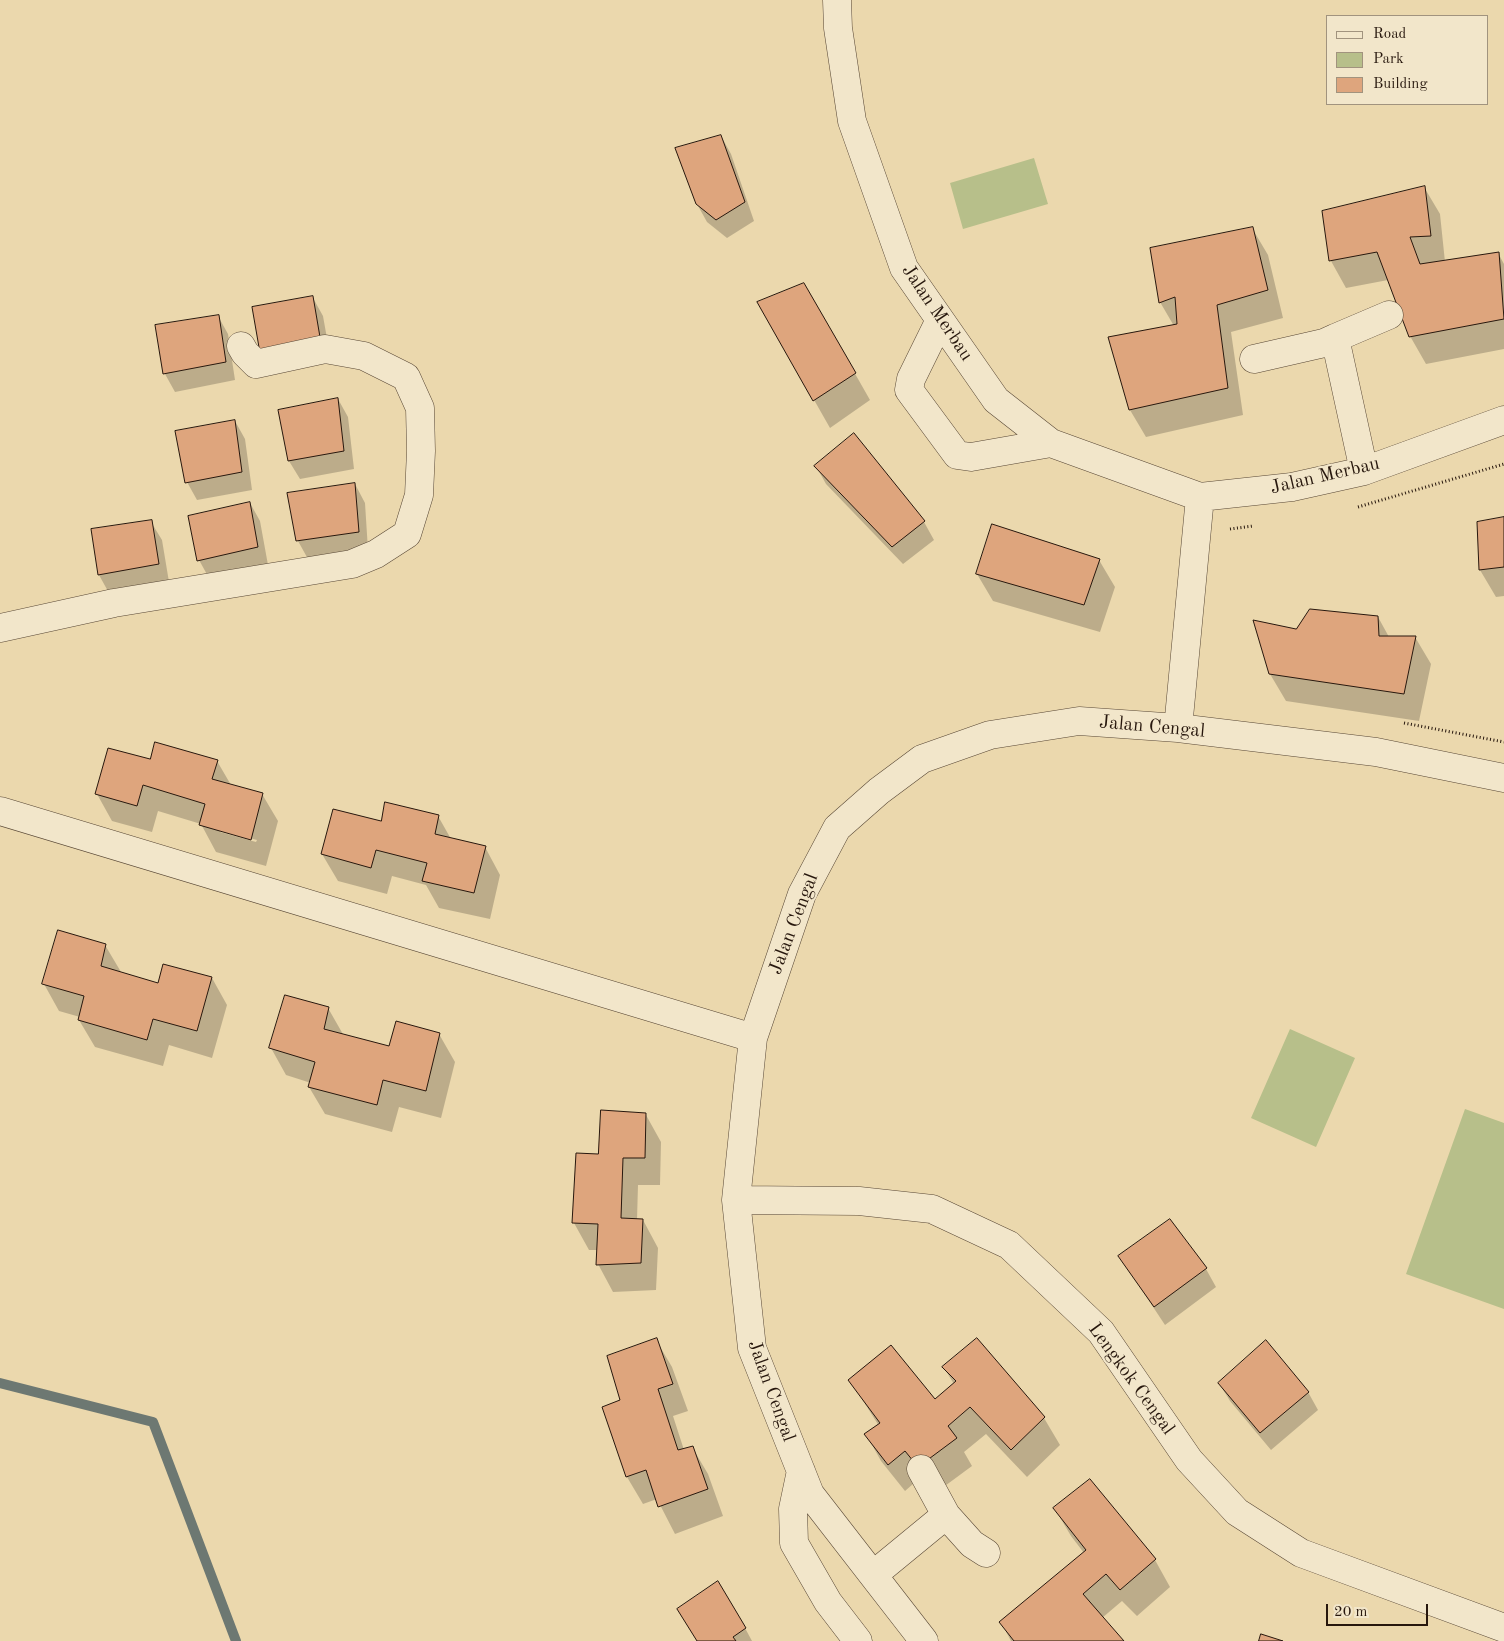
<!DOCTYPE html>
<style>
body{margin:0}
#map{position:relative;width:1504px;height:1641px;overflow:hidden;background:#ebd8ad;font-family:"Old Standard TT",serif}
canvas{display:block}
.legend{position:absolute;left:1326px;top:15px;width:162px;height:90px;box-sizing:border-box;background:#f2e6ca;border:1px solid #a1937e;margin:0;padding:6px 9px;list-style:none;font-size:15px;color:#27170d}
.legend li{display:flex;align-items:center;gap:10px;height:25px}
.legend b{width:25px;border:1px solid #a1937e}
.scale{position:absolute;left:1326px;top:1604px;width:102px;height:22px;box-sizing:border-box;border:2px solid #27170d;border-top:0;padding-left:6px;font-size:15px;line-height:18px;white-space:nowrap;color:#27170d;-webkit-text-stroke:4px #f2e6ca;paint-order:stroke}
</style>
<div id="map">
<canvas width="1504" height="1641"></canvas>
<ul class="legend">
<li><b style="height:6px;background:#f2e6ca"></b>Road</li>
<li><b style="height:14px;background:#b7bf8a"></b>Park</li>
<li><b style="height:14px;background:#dea57d"></b>Building</li>
</ul>
<div class="scale">20 m</div>
</div>
<script>
const ctx = document.querySelector('canvas').getContext('2d');
ctx.lineJoin = 'round';
function fillPath(path, color) { ctx.fillStyle = color; ctx.fill(path, 'evenodd'); }
function strokePath(path, color, width, dash) { ctx.strokeStyle = color; ctx.lineWidth = width; ctx.lineCap = dash ? 'butt' : 'round'; ctx.setLineDash(dash || []); ctx.stroke(path); }
function write(font, color, halo, rows, align = 'center') {
  ctx.font = font + ' "Old Standard TT",serif'; ctx.lineWidth = 4; ctx.setLineDash([]); ctx.textBaseline = 'middle'; ctx.strokeStyle = halo; ctx.fillStyle = color; for (const [text, x, y, turn = 0] of rows) {
    ctx.save(); ctx.translate(x, y); ctx.rotate((+turn || 0) * Math.PI / 180); ctx.textAlign = isNaN(turn) ? turn : align; if (halo) ctx.strokeText(text, 0, 0); ctx.fillText(text, 0, 0); ctx.restore();
  }
}
fillPath(new Path2D(`
 M1034 158 1048 204 963 229 950 183Z
 M1290 1029 1355 1058 1316 1147 1251 1118Z
 M1465 1109 1504 1123V1309L1406 1274Z`), '#b7bf8a');
fillPath(new Path2D(`
 M721 136 731 154 754 221 727 238 707 222 697 204Z
 M1424 187 1440 214 1445 262 1498 253 1504 264V349L1426 364 1410 336 1388 280 1346 288 1331 261 1323 212Z
 M1252 228 1268 255 1283 318 1231 332 1243 415 1146 437 1130 410 1110 338 1174 326 1160 302Z
 M804 284 870 400 830 428 759 303Z
 M313 298 323 316 331 361 272 371Z
 M218 316 228 334 235 380 175 392 165 374Z
 M338 399 348 417 354 469 300 479 289 461 279 411Z
 M235 421 245 439 252 490 197 500 187 482Z
 M816 466 924 522 934 540 903 564 826 484Z
 M355 484 365 503 368 550 308 559 298 541Z
 M250 503 260 521 268 565 209 578 199 560Z
 M1504 519V596L1496 597 1480 570Z
 M151 522 162 540 169 582 109 593 99 575Z
 M1099 560 1115 587 1100 632 993 601 977 574Z
 M1378 617 1389 637H1415L1431 664 1419 721 1286 701 1270 674 1296 631Z
 M151 761H217L231 785 262 794 278 821 266 866 216 852 201 824 158 811 152 832 112 821 97 794ZM220 830 257 840 256 842 220 832Z
 M438 816 451 839 485 847 500 875 490 919 439 908 426 885 392 876 387 894 338 881 322 854Z
 M105 945 121 972 159 984 212 978 227 1005 212 1058 169 1045 163 1066 95 1047 79 1020 80 1017 59 1011 44 984Z
 M328 1008 344 1036 390 1047 439 1034 455 1062 441 1118 399 1107 392 1132 325 1114 309 1087 311 1083 286 1075 271 1048Z
 M646 1115 661 1142 660 1185H638L637 1220H643L658 1248 656 1290 613 1292 598 1264V1250H589L574 1223 577 1154 599 1155Z
 M1120 1257 1206 1269 1216 1287 1165 1325Z
 M656 1340 672 1367 688 1411 673 1416 684 1450 692 1447 708 1474 723 1516 675 1534 657 1499 643 1504 627 1477 604 1408 622 1400Z
 M977 1340 1044 1418 1060 1445 1027 1477 986 1434 964 1452 972 1466 934 1494 921 1477 905 1491 881 1461 866 1434 879 1426 850 1380 935 1401 954 1384 944 1368Z
 M1219 1383 1308 1392 1318 1410 1271 1450 1230 1401Z
 M1055 1509 1155 1560 1170 1587 1137 1616 1122 1601 1102 1618 1122 1641H1011L1001 1622 1084 1553 1071 1536Z
 M745 1628 752 1641H697Z`), '#0003');
strokePath(new Path2D(`
 M0 1383 153 1422 236 1641`), '#6d7872', 10);
const building = new Path2D(`
 M721 135 745 202 716 220 696 204 675 148Z
 M1425 186 1431 236 1410 237 1420 264 1499 252 1504 319 1409 337 1377 252 1329 261 1322 211Z
 M1253 227 1268 290 1217 305 1228 388 1129 410 1108 337 1177 324 1175 297 1159 303 1150 248Z
 M804 283 856 373 813 401 757 302Z
 M313 296 321 343 260 353 252 307Z
 M219 315 226 362 163 374 155 325Z
 M338 398 344 451 288 461 278 410Z
 M235 420 242 472 185 483 175 431Z
 M854 433 925 521 892 547 814 466Z
 M355 483 359 532 296 541 287 493Z
 M250 502 258 547 197 561 188 516Z
 M1504 517V567L1479 570 1477 522Z
 M152 520 159 564 98 575 91 529Z
 M992 524 1100 559 1084 605 976 574Z
 M1310 609 1378 616 1379 636H1416L1404 694 1269 674 1253 620 1296 629Z
 M155 742 218 760 212 779 263 793 251 840 199 825 205 804 143 785 137 806 95 794 108 748 150 759Z
 M385 802 439 815 435 834 486 846 474 893 422 881 427 863 376 850 371 868 321 854 333 809 381 821Z
 M58 930 106 944 101 966 158 983 163 964 212 977 197 1031 153 1019 147 1040 78 1020 84 996 42 984Z
 M285 995 329 1007 324 1029 389 1046 396 1021 440 1033 426 1091 383 1080 377 1105 308 1087 315 1062 269 1048Z
 M601 1110 646 1113 645 1158H623L621 1218 643 1219 641 1263 596 1265 598 1224 572 1223 576 1153 598 1154Z
 M1170 1219 1207 1268 1154 1307 1118 1256Z
 M657 1338 673 1384 658 1389 678 1450 693 1446 708 1489 658 1507 646 1470 626 1477 602 1407 620 1400 607 1356Z
 M977 1338 1045 1417 1011 1450 970 1407 948 1426 957 1438 918 1467 905 1451 888 1465 864 1434 880 1423 848 1380 891 1345 935 1399 956 1381 942 1367Z
 M1266 1340 1309 1392 1260 1433 1218 1383Z
 M1090 1479 1156 1559 1120 1590 1106 1574 1083 1594 1124 1641H1014L999 1622 1086 1550 1053 1508Z
 M718 1581 746 1628 733 1637 736 1641H697L677 1609Z
 M1261 1634 1283 1641H1259Z`);
fillPath(building, '#dea57d');
strokePath(building, '#27170d', 1);
const minor = new Path2D(`
 M837 0 838 28 852 121 904 268 996 400 1051 443 1200 497 1292 487 1364 471 1504 420
 M940 320 911 379 909 390 957 455 971 457 1051 443
 M1254 359 1324 343 1335 338
 M1364 471 1335 338 1389 315
 M0 628 114 603 352 564 376 554 407 534 419 495 421 451 420 408 406 377 364 356 325 349 256 364 245 353 241 346
 M1178 728 1200 497
 M0 811 753 1038
 M736 1200 859 1201 932 1209 1009 1245 1101 1332 1189 1460 1237 1512 1301 1553 1504 1628
 M801 1471 793 1509 794 1543 828 1602 858 1641
 M946 1515 972 1544 986 1553
 M873 1575 946 1515 921 1469
 M924 1641 810 1494 752 1348 736 1200 753 1038 802 894 837 828 879 791 922 759 990 735 1079 721 1178 728 1376 752 1504 778`);
strokePath(minor, '#584735', 29);
strokePath(new Path2D(`
 M1358 507 1504 464
 M1230 529 1253 526
 M1404 723 1504 742`), '#27170d', 3, [1, 2.5]);
strokePath(minor, '#f2e6ca', 28);
write('19px', '#27170d', '#f2e6ca', [
 ["Jalan Merbau",937,313,56],
 ["Jalan Merbau",1325,476,-13],
 ["Jalan Cengal",1152,727,5],
 ["Jalan Cengal",794,924,-69],
 ["Lengkok Cengal",1131,1379,54],
 ["Jalan Cengal",771,1391,70]
]);
</script>
